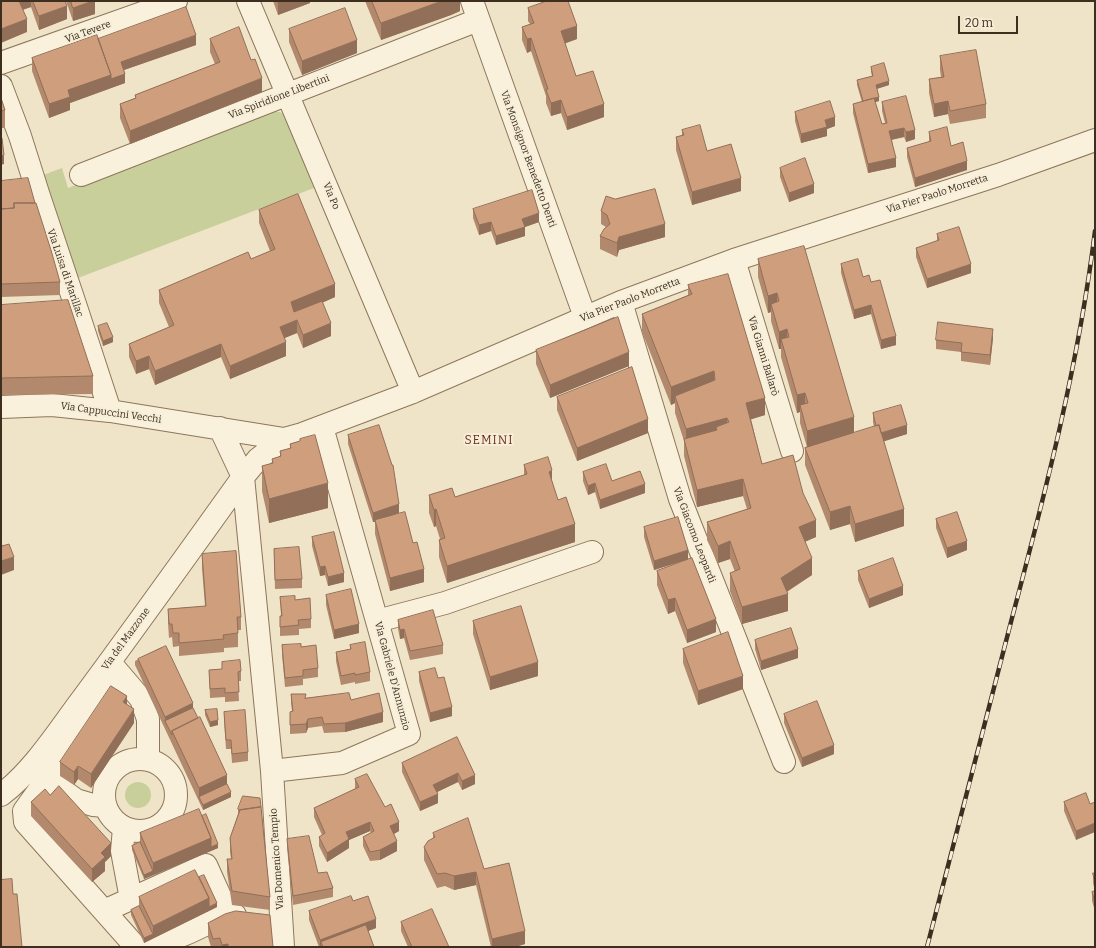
<!DOCTYPE html>
<meta charset="utf-8">
<style>
body{margin:0}
#map{position:relative;width:1096px;height:948px;overflow:hidden;background:#f0e4c8;font-family:Bitter,serif}
canvas{display:block}
.frame{position:absolute;inset:0;border:2px solid #3d2e20;pointer-events:none}
.scale{position:absolute;left:958px;top:16px;width:60px;height:18px;box-sizing:border-box;border:2px solid #3d2e20;border-top:0;padding-left:5px;font-size:12px;line-height:14px;white-space:nowrap;color:#3d2e20;-webkit-text-stroke:3px #f7eed8;paint-order:stroke}
</style>
<div id="map">
<canvas width="1096" height="948"></canvas>
<div class="frame"></div>
<div class="scale">20 m</div>
</div>
<script>
const ctx = document.querySelector('canvas').getContext('2d');
ctx.lineJoin = 'round';
function fillPath(path, color) { ctx.fillStyle = color; ctx.fill(path, 'evenodd'); }
function strokePath(path, color, width, dash) { ctx.strokeStyle = color; ctx.lineWidth = width; ctx.lineCap = dash ? 'butt' : 'round'; ctx.setLineDash(dash || []); ctx.stroke(path); }
function write(font, color, halo, rows, align = 'center') {
  ctx.font = font + ' Bitter,serif'; ctx.lineWidth = 4; ctx.setLineDash([]); ctx.textBaseline = 'middle'; ctx.strokeStyle = halo; ctx.fillStyle = color; for (const [text, x, y, turn = 0] of rows) {
    ctx.save(); ctx.translate(x, y); ctx.rotate((+turn || 0) * Math.PI / 180); ctx.textAlign = isNaN(turn) ? turn : align; if (halo) ctx.strokeText(text, 0, 0); ctx.fillText(text, 0, 0); ctx.restore();
  }
}
fillPath(new Path2D(`
 M274 112H280L285 115 314 188 78 278 43 175 62 168 68 188 262 113Z
 M125 795a13 13 0 1 1 26 0a13 13 0 1 1-26 0Z`), '#c9cf9b');
const minor = new Path2D(`
 M248 1 413 392
 M472 1 585 317
 M1 63 176 1
 M1 86 20 136 38 193 76 307 110 411
 M81 175 478 20
 M734 260 792 451
 M621 302 680 499 784 762
 M1 407 52 405 110 411 284 439 302 434 413 392 621 302 734 260 998 175 1095 140
 M220 428 243 477 272 771 342 763 409 734 322 427
 M377 621 445 603 592 552
 M112 665 141 699 148 719V759
 M121 676 24 811 25 822 136 947
 M104 795a36 36 0 1 1 72 0a36 36 0 1 1-72 0Z
 M272 771 283 947
 M47 779 76 800 93 805 105 806
 M1 795C34 770 58 731 83 698 137 625 190 551 243 477L258 459 284 439
 M124 828 122 851 131 899
 M104 911 206 865 228 914
 M154 947 190 932 228 914 235 915`);
strokePath(minor, '#8d765c', 24);
strokePath(minor, '#faf1dc', 22);
const rail = new Path2D(`
 M927 947C956 837 984 727 1012 618 1046 490 1079 362 1095 231`);
strokePath(rail, '#3d2e20', 4.5);
strokePath(rail, '#f7eed8', 3, [9]);
fillPath(new Path2D(`
 M1 1H65L67 19 39 30 31 7 23 10 27 32Z
 M66 1H95V14L73 21Z
 M273 1H310V3L278 15Z
 M365 1H460V11L451 15 381 40Z
 M528 8 577 39 565 43 576 76 604 117 567 130 561 113 551 116 546 103V96L531 51 527 53 522 40V27L530 24 528 21Z
 M289 29 357 53 302 75 289 42Z
 M98 39 196 45 124 70 125 83 70 103V110L49 118 32 71V58Z
 M210 39 262 92 130 144 120 118V104L135 98V95L215 64 210 52Z
 M940 56 986 104V118L950 124 948 114 934 117 929 93V79L941 77 940 70Z
 M871 67 889 85 877 89 879 101 875 102 882 124 885 123 882 111V102L915 139 906 142 904 137 892 140 896 167 868 173 853 113V104L862 102 857 85V80L872 76 871 72Z
 M1 98 5 110V128H1Z
 M795 112 835 126 827 129V136L801 143 795 121Z
 M682 130 707 151 741 191 692 205 676 150V137L682 135Z
 M929 132 967 170 915 187 907 157V148L929 142Z
 M780 168 814 193 789 202 780 177Z
 M1 181 60 282V295L1 297Z
 M473 209 539 222 525 227V236L496 245 491 231 479 235 473 218Z
 M259 210 335 297 322 303 331 336 303 348 297 333 284 338 286 356 230 379 221 357 155 385 149 369 136 374 129 357V344L169 327 159 303V290L251 259 270 251 259 223Z
 M601 211 665 237 619 250 617 257 600 249V236L606 227 601 224Z
 M937 234 971 273 927 288 916 257V248L937 241Z
 M758 259 854 433 874 427 873 422V413L907 434 883 441 904 526 855 542 850 524 830 530 805 465V448L807 447 800 423V412L797 413 781 357V349H779L771 321V312L768 313 758 277Z
 M841 264 863 277 871 282 896 345 881 349 871 314 854 319 841 273Z
 M688 285 765 415 751 419 762 464 803 493 816 537 805 542 812 575 787 592 788 611 742 624 730 591V573L735 572 730 559 718 563 707 540V522L747 509 743 496 697 507 684 456V441L675 413V403L671 405 642 332V314L688 295Z
 M1 305 93 376V394L1 395Z
 M98 326 113 342 103 346 98 331Z
 M993 338 990 365 961 361V352L936 349V340Z
 M536 350 629 366 550 398 536 364Z
 M557 397 648 433 577 461 557 410Z
 M348 435 399 513 392 515 413 543 424 582 390 591 375 534V522H373L348 444Z
 M300 439 328 508 269 523 262 491V466L272 464V459L280 457V451L290 449V444L300 441Z
 M524 465 552 481 558 500 575 542 447 583 439 557V540L440 539 436 526 434 527 429 513V495L455 497 524 475Z
 M583 472 612 481 645 493 600 509 595 492 588 495 583 481Z
 M936 519 967 550 947 558 936 528Z
 M644 527 688 559 716 632 687 643 675 611 668 614 657 585V571L687 560 654 570 644 537Z
 M312 537 344 582 328 586 325 575 320 576 312 546Z
 M274 549 302 579V588L275 589Z
 M202 554 241 617V630H238V647L224 648V652L179 656V646L173 647 172 637 169 638 168 623V609L205 606 202 568Z
 M858 571 903 595 869 608 858 580Z
 M326 595 359 633 334 639 326 605Z
 M280 597 295 600 311 619V628L299 629V635L280 636V616H281Z
 M398 620 443 645V654L410 660 404 638 400 639 398 629Z
 M473 621 538 676 490 690 473 634Z
 M755 640 798 658 761 670 755 649Z
 M282 645 301 647 318 668V677L303 679V685L285 687 282 655Z
 M350 645 370 672V681L355 684V682L341 685 336 661V652L350 649Z
 M162 647 193 708 227 784 231 797 203 810 135 665V661Z
 M683 649 743 689 698 705 683 663Z
 M222 662 241 671V681H238L239 701 225 702V697L210 698 209 670 222 669Z
 M419 672 438 678 452 716 430 722 419 681Z
 M291 694 306 698 351 700 383 722 345 732 324 733 322 726 308 728 306 733 290 734V712L292 711 291 703Z
 M205 710 218 725 210 727 205 715Z
 M224 712 248 752V761L232 763 231 749H226L224 721Z
 M784 714 834 754 802 767 784 723Z
 M134 723 91 788 78 779 74 785 60 776V762Z
 M457 737 475 784 462 790 458 782 437 792 438 803 420 811 402 772V763Z
 M355 779 385 807 399 831 394 834 397 851 380 860 370 861 363 846V837L371 833 370 831 349 840V848L327 862 319 846V837L322 835 314 817V808L355 789Z
 M1086 793 1076 840 1064 811V802Z
 M31 802 111 856 105 862V871L92 882 31 816Z
 M261 807 270 897V910L232 905 227 872V859H231L230 852V838L238 814V809Z
 M202 816 218 848 144 879 132 850V846L140 842V833Z
 M433 833 484 869 525 944 515 947H491L476 885 454 890 445 886 437 888 424 860V847L433 839Z
 M287 839 318 873 333 888V897L293 905 287 848Z
 M1093 873H1095V891L1093 883Z
 M199 877 217 907 144 943 131 915V910L139 906V897Z
 M1095 891V911L1092 901V892Z
 M353 901 376 928 368 931 374 947H319L309 920V911Z
 M401 922 449 947H408L401 931Z
 M208 923 273 947H211L208 937Z`), '#b2896c');
fillPath(new Path2D(`
 M17 1H31V7L17 11Z
 M93 1H95V14L73 21V8Z
 M280 1H310V3L278 15V2Z
 M442 1H460V11L451 15 381 40V23Z
 M67 6V19L39 30V16Z
 M27 19V32L1 43V29Z
 M577 26V39L561 45V31Z
 M196 35V45L121 71V62Z
 M531 38V51L527 53V39Z
 M357 40V53L302 75V61Z
 M125 74V83L70 103V110L49 118V104L68 90 111 75Z
 M262 78V92L130 144V131Z
 M889 81V85L876 89V85Z
 M879 97V101L863 106V101Z
 M561 100V113L551 116V103Z
 M948 101V114L934 117V104Z
 M604 104V117L567 130V117Z
 M835 117V126L827 129V136L801 143V134L825 120Z
 M904 128V137L889 140V131Z
 M915 130V139L906 142V132Z
 M4 155V164L1 165V156Z
 M896 158V167L868 173V164Z
 M967 161V170L915 187V178Z
 M741 178V191L692 205V192Z
 M814 184V193L789 202V193Z
 M539 213V222L522 228V219Z
 M491 222V231L479 235V225Z
 M665 224V237L619 250 617 257V243L619 237Z
 M525 227V236L496 245V236Z
 M971 264V273L927 288V279Z
 M335 284V297L291 316V302Z
 M777 293V311L771 304V312L768 313V296Z
 M871 305V314L854 319V310Z
 M297 320V333L280 340V327Z
 M331 323V336L303 348V335Z
 M787 329V347L781 339V349H779V332Z
 M993 329V338L990 365V355Z
 M896 336V345L881 349V340Z
 M113 337V342L103 346V341Z
 M286 342V356L230 379V366Z
 M221 344V357L155 385V371Z
 M629 352V366L550 398V385Z
 M149 356V369L136 374V361Z
 M714 371V388L675 396V403L671 405V387Z
 M805 393V411L800 405V412L797 413V395Z
 M765 398V415L746 421V403Z
 M854 417V435L807 449V431Z
 M727 418V435L717 430 716 427V439L686 447V429Z
 M648 419V433L577 461V448Z
 M907 425V434L879 443V434Z
 M552 470V488L549 472Z
 M743 479V496L697 507V490Z
 M328 483V508L269 523V499Z
 M595 483V492L588 495V486Z
 M645 484V493L600 509V500Z
 M399 504V513L375 522V520V522H373V513Z
 M850 506V524L830 530V512Z
 M436 509V526L434 527V510Z
 M904 509V526L855 542V524Z
 M816 520V537L799 544V527Z
 M575 524V542L447 583V566Z
 M730 541V559L718 563V546Z
 M967 541V550L947 558V548Z
 M688 550V559L654 570V561Z
 M14 557V570L1 575V561Z
 M812 558V575L781 595V578Z
 M325 566V575L320 576V567Z
 M424 569V582L390 591V578Z
 M344 573V582L328 586V577Z
 M903 586V595L869 608V599Z
 M788 594V611L742 624V607Z
 M675 598V611L668 614V600Z
 M716 619V632L687 643V630Z
 M359 624V633L334 639V630Z
 M404 629V638L400 639V630Z
 M798 649V658L761 670V661Z
 M538 662V676L490 690V677Z
 M743 676V689L698 705V691Z
 M127 696V710L123 702Z
 M193 703V717L165 721V717Z
 M452 707V716L430 722V713Z
 M134 709V723L91 788V774Z
 M383 712V722L345 732V723Z
 M308 719V728L306 733V724Z
 M218 720V725L210 727V722Z
 M834 745V754L802 767V758Z
 M78 766V779L74 785V772Z
 M458 773V782L433 794V785Z
 M227 775V789L199 797V788Z
 M475 775V784L462 790V781Z
 M231 792V797L203 810V805Z
 M438 794V803L420 811V802Z
 M370 822V831L349 840V848L327 862V853L346 832Z
 M399 822V831L390 836V826Z
 M1095 823V832L1076 840V831Z
 M211 838V851L144 879V875L153 871V863Z
 M397 841V851L380 860V850Z
 M111 843V856L105 862V871L92 882V869L101 853Z
 M218 844V848L211 851V847Z
 M476 872V885L454 890V876Z
 M209 898 217 903V907L144 943V938L153 934V926Z
 M376 919V928L326 947 321 942V947H320V940Z
 M525 931V944L515 947H492V939Z
 M228 944V947H222V945Z`), '#916f58');
const building = new Path2D(`
 M1 1H19L27 19 1 29Z
 M33 1H65L67 6 39 16Z
 M71 1H93L73 8Z
 M372 1H442L381 23Z
 M547 1H568L577 26 561 31 576 76 593 71 604 104 567 117 561 100 551 103 546 90 548 89 531 38 527 39 522 27 534 23 528 8Z
 M186 7 196 35 121 62 125 74 111 79V75L98 39Z
 M345 8 357 40 302 61 289 29Z
 M239 27 251 60 255 59 262 78 130 131 120 104 136 98 135 95 220 62 210 39Z
 M97 35 111 75 68 90 70 97 49 104 32 58Z
 M976 50 986 104 950 111 948 101 934 104 929 79 944 77 940 56Z
 M884 63 889 81 876 85 879 97 863 101 857 80 873 76 871 67Z
 M906 96 915 130 906 132 904 128 889 131 896 158 868 164 853 104 874 98 882 124 887 123 882 102Z
 M1 98 5 110 1 111Z
 M830 101 835 117 825 120 827 127 801 134 795 112Z
 M700 125 707 151 731 144 741 178 692 192 676 137 684 135 682 130Z
 M947 127 951 146 963 142 967 161 915 178 907 148 931 141 929 132Z
 M1 138H2L4 155 1 156Z
 M805 158 814 184 789 193 780 168Z
 M28 178 35 203H14V208L1 209V181Z
 M655 189 665 224 619 237 617 243 600 236 604 229 610 224 607 215 601 211 606 196 615 199Z
 M532 190 539 213 522 219 525 227 496 236 491 222 479 225 473 209Z
 M298 194 335 284 291 302 294 312 322 301 331 323 303 335 297 320 280 327 286 342 230 366 221 344 155 371 149 356 136 361 129 344 174 325 159 290 248 252 251 259 275 249 259 210Z
 M14 203H36L51 250 60 282 1 284V209L14 208Z
 M959 227 971 264 927 279 916 248 939 240 937 234Z
 M804 246 854 417 807 431 800 405 808 403 805 393 797 395 781 339 789 337 787 329 779 332 771 304 779 301 777 293 768 296 758 259Z
 M858 259 863 277 869 275 871 282 880 280 896 336 881 340 871 305 854 310 841 264Z
 M728 274 765 398 746 403 762 464 793 455 803 493 816 520 799 527 812 558 781 578 788 594 742 607 730 573 740 569 730 541 718 546 707 522 751 508 743 479 697 490 684 439 717 430 716 427 729 422 727 418 686 429 675 396 715 380 714 371 671 387 642 314 692 294 688 285Z
 M68 300 93 376 1 378V305Z
 M618 317 629 352 550 385 536 350Z
 M938 322 993 329 990 355 961 352 962 343 936 340Z
 M107 323 113 337 103 341 98 326Z
 M632 367 648 419 577 448 557 397Z
 M901 405 907 425 881 433 879 425 876 426 873 413Z
 M379 425 392 465H393L399 504 373 513 348 435Z
 M879 425 904 509 855 524 850 506 830 512 805 448Z
 M315 435 328 483 269 499 262 466 273 463 272 459 281 456 280 451 291 448 290 444 300 441V439Z
 M548 457 552 470 549 472 558 500 566 497 575 524 447 566 439 540 445 538 436 509 434 510 429 495 452 488 455 497 527 474 524 465Z
 M606 464 612 481 640 471 645 484 600 500 595 483 588 486 583 472Z
 M405 512 413 543 417 542 424 569 390 578 375 520Z
 M957 512 967 541 947 548 936 519Z
 M678 517 688 550 654 561 644 527Z
 M334 532 344 573 328 577 325 566 320 567 312 537Z
 M1 542 2 546 9 544 14 557 1 561Z
 M299 547 302 579 275 580 274 549Z
 M236 551 241 617H237L238 633 223 635 224 639 179 643V633H173L172 624H169L168 609 206 606 202 554Z
 M692 558 716 619 687 630 675 598 668 600 657 571Z
 M893 558 903 586 869 599 858 571Z
 M351 589 359 624 334 630 326 595Z
 M295 596V600L310 598 311 619 298 620 299 625 280 627V616H282L280 597Z
 M521 606 538 662 490 677 473 621Z
 M433 610 443 645 410 651 404 629 400 630 398 620Z
 M791 628 798 649 761 661 755 640Z
 M728 632 743 676 698 691 683 649Z
 M365 642 370 672 355 675V673L341 676 336 652 351 649 350 645Z
 M301 644V647L316 645 318 668 303 670V676L285 678 282 645Z
 M166 646 193 703 165 717 138 659Z
 M240 660 241 671 238 672 239 692 225 693V688L210 689 209 670 222 669V662Z
 M435 668 438 678 444 677 452 707 430 713 419 672Z
 M111 686 127 696 123 702 134 709 91 774 78 766 74 772 60 762Z
 M349 693 351 700 379 693 383 712 345 723 324 724 322 717 308 719 306 724 290 725V712L293 711 291 694H306L305 698Z
 M817 701 834 745 802 758 784 714Z
 M193 708 198 718 172 731V735L165 721Z
 M217 709 218 720 210 722 205 710Z
 M245 710 248 752 232 754 231 740H226L224 712Z
 M200 717 227 775 199 788 172 731Z
 M457 737 475 775 462 781 458 773 433 785 438 794 420 802 402 763Z
 M367 774 385 807 391 804 399 822 390 826 397 841 380 850 370 852 363 837 374 831 370 822 346 832 349 839 327 853 319 837 325 833 314 808 359 787 355 779Z
 M227 784 231 792 203 805 199 797Z
 M59 786 111 843 101 853 105 857 92 869 31 802 45 789 50 795Z
 M1086 793 1090 804 1095 802V823L1076 831 1064 802Z
 M243 796 260 798 261 807 240 810 238 809Z
 M261 807 270 897 232 891 227 859H232L230 838 240 810Z
 M199 809 211 838 153 863 140 833Z
 M206 814 218 844 211 847V838L202 816Z
 M468 818 484 869 509 863 525 931 492 939 476 872 454 876 445 873 437 874 424 847 428 841 435 837 433 833Z
 M309 836 318 873 327 872 333 888 293 896 287 839Z
 M140 842 153 871 144 875 132 846Z
 M195 870 209 898 153 926 139 897Z
 M1093 873H1095V882Z
 M204 875 217 903 209 907V898L199 877Z
 M12 879 13 894H17L22 947H1V880Z
 M1095 891V902L1092 892Z
 M351 896 353 901 368 896 376 919 320 940 309 911Z
 M139 906 153 934 144 938 131 910Z
 M432 909 449 947H412L401 922Z
 M236 911 270 915 273 947H228V944L222 945 220 938 213 939 208 923 225 914Z
 M366 925 374 947H323L321 942Z`);
fillPath(building, '#cf9f7d');
strokePath(building, '#916f58', 1);
write('10px', '#3d2e20', '#f7eed8', [
 ["Via Tevere",88,32,-20],
 ["Via Spiridione Libertini",279,97,-21],
 ["Via Monsignor Benedetto Denti",528,159,70],
 ["Via Pier Paolo Morretta",937,194,-18],
 ["Via Po",331,196,67],
 ["Via Luisa di Marillac",65,273,71],
 ["Via Pier Paolo Morretta",630,300,-21],
 ["Via Gianni Ballarò",763,356,73],
 ["Via Cappuccini Vecchi",111,413,8],
 ["Via Giacomo Leopardi",694,535,69],
 ["Via del Mazzone",126,639,-54],
 ["Via Gabriele D'Annunzio",392,676,75],
 ["Via Domenico Tempio",277,859,-94]
]);
ctx.letterSpacing = '1px';
write('12px', '#6b2e1e', '#f7eed8', [
 ["SEMINI",489,441]
]);
ctx.letterSpacing = '0px';
</script>
